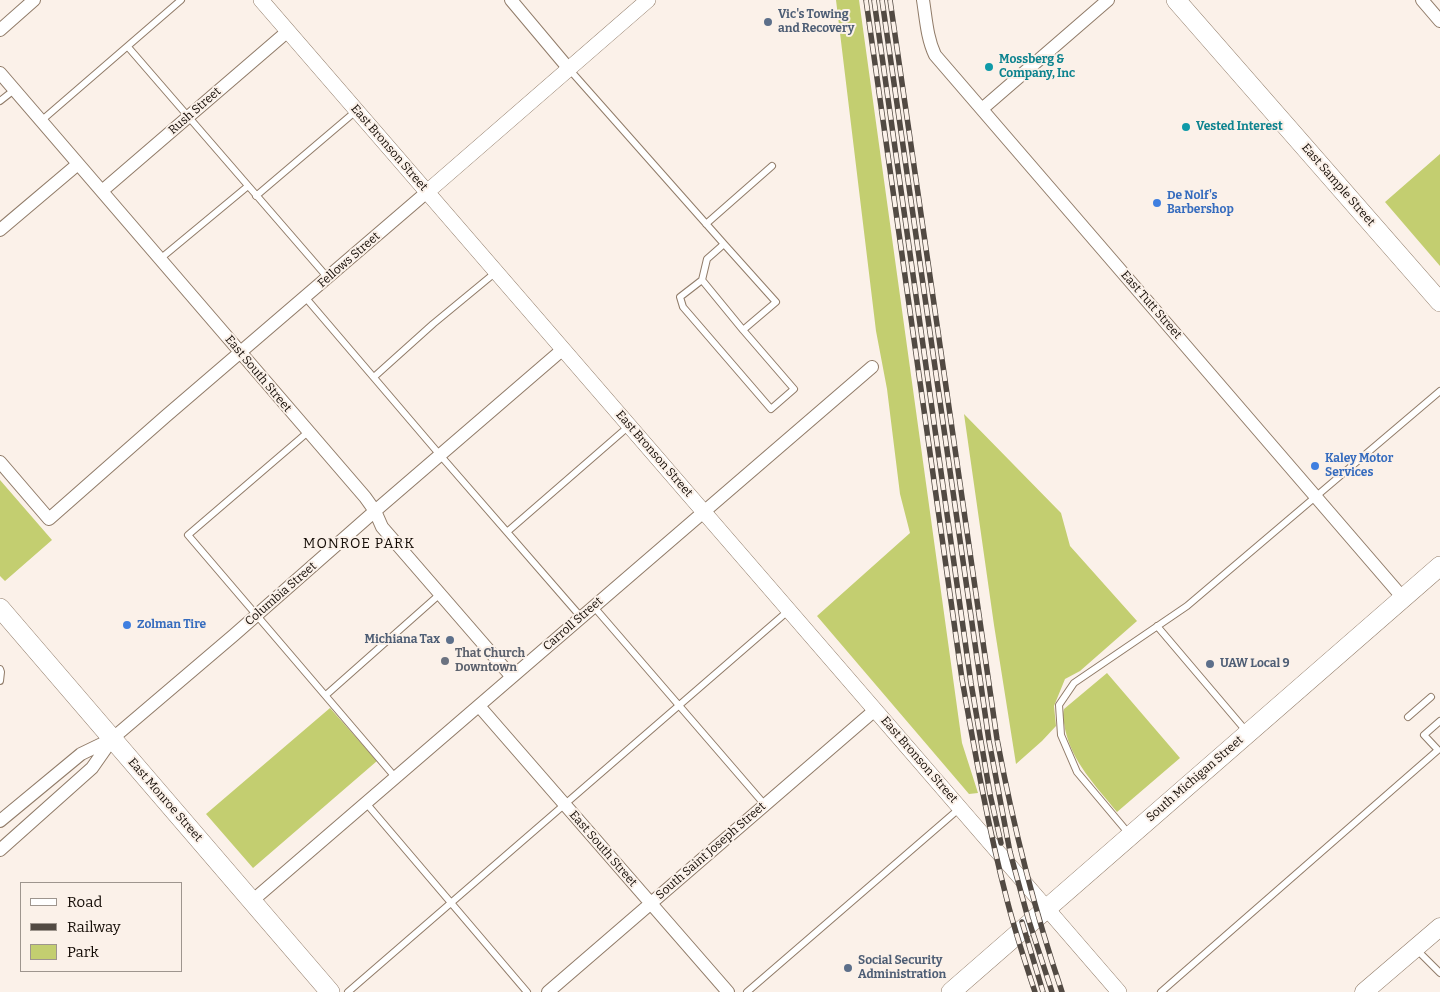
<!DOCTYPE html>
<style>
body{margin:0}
#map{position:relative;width:1440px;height:992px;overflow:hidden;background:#fbf1e9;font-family:Bitter,serif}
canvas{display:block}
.legend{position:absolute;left:20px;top:882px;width:162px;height:90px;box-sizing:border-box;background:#fbf1e9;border:1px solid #9e958e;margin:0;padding:6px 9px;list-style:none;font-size:15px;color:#130b05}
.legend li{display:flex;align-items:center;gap:10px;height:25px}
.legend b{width:25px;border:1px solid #9e958e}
</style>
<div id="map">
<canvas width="1440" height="992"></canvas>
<ul class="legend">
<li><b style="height:6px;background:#fff"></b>Road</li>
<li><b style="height:6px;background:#524a43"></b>Railway</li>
<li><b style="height:14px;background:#c3ce70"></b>Park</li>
</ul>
</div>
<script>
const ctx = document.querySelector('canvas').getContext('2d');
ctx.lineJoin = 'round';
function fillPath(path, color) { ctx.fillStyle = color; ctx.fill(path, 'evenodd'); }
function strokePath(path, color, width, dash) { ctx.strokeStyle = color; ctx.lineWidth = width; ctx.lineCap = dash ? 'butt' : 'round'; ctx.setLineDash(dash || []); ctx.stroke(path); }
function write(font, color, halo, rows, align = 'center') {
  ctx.font = font + ' Bitter,serif'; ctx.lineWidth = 4; ctx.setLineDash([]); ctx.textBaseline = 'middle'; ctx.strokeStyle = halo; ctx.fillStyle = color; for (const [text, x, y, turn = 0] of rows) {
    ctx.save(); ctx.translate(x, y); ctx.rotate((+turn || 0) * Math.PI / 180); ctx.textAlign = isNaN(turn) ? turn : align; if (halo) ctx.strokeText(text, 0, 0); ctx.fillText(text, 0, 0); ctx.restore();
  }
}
fillPath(new Path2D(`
 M836 0H859L962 743 978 793 969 794 817 616 910 533 900 494 887 389 876 331Z
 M1440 154V266L1385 202Z
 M964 414 1061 513 1070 546 1137 621 1080 671 1065 679 1054 706 1056 726 1042 741 1016 764 994 625Z
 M0 480 52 540 5 581 0 576Z
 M1107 673 1180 758 1117 812C1096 786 1072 762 1065 729 1064 721 1062 716 1064 709Z
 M330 708 377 761 253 868 206 814Z`), '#c3ce70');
const service = new Path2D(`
 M128 47 328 278
 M569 69 724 244 707 259 702 280 680 297 683 307 771 409 794 389 743 330 702 280
 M0 101 14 90
 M41 121 181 0
 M256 196 356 111
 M706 224 772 166
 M724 244 776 302 743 330
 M160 259 248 186
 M305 297 440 455 581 617
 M374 377 433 324 496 272
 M308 432 188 535 395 777
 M507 532 629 426
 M594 607 765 805
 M1157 626 1247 732
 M0 669 1 672 0 681
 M326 695 440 594
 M1408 717 1431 697
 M366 803 527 992
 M1130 835 1077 772 1061 735 1059 705 1074 683 1187 606 1440 391
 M1416 949 1440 973
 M348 992 788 611
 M747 992 960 808
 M1161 992 1438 750 1424 735 1440 721`);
const minor = new Path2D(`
 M511 0 569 69
 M923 0C926 19 927 38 935 55L1403 598
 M1422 0 1440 21
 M0 30 34 0
 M0 73 365 497 375 511 382 527 512 677
 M982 109 1108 0
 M102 191 288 31
 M0 230 78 164
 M0 462 49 519 166 416 427 192
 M479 706 728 992
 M0 821 81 754 110 740
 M0 850 92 768 113 738 234 635 375 511 562 350
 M252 901 872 367
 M548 992 875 710`);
const tertiary = new Path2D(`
 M261 0 1119 992
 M427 192 648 0`);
const secondary = new Path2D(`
 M1364 992 1440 927`);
const primary = new Path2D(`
 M1176 0 1440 302
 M0 608 330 992
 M951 992 1440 566`);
strokePath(service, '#907b68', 8);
strokePath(minor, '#907b68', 14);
strokePath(tertiary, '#907b68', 16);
strokePath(secondary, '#907b68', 19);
strokePath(primary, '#907b68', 20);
strokePath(service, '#fff', 6);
strokePath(minor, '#fff', 12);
strokePath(tertiary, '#fff', 15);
strokePath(secondary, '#fff', 18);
strokePath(primary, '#fff', 19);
const rail = new Path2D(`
 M866 0 962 679C975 753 988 827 1007 900 1015 931 1025 962 1035 992
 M874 0 971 683 990 794 1001 843
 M882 0 989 741 1010 852 1028 918 1052 992
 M890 0 997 739C1013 825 1034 909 1062 992
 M1022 922 1043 992`);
strokePath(rail, '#524a43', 5.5);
strokePath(rail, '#fbf1e9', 4, [11]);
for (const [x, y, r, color] of [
 [768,22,5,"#5c6f8a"],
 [989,67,5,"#0f9aa8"],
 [1186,127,5,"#0f9aa8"],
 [1157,203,5,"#3f7fe0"],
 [1315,466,5,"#3f7fe0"],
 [127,625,5,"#3f7fe0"],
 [450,640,5,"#5c6f8a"],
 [445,661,5,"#6b7280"],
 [1210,664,5,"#5c6f8a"],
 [848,968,5,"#5c6f8a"]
]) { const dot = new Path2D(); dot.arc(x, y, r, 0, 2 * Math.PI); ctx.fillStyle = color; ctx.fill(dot); strokePath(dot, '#fbf1e9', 2); }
write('bold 12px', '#4e5e75', '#fbf1e9', [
 ["Vic's Towing",778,15],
 ["and Recovery",778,29],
 ["Michiana Tax",440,640,"right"],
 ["UAW Local 9",1220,664],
 ["Social Security",858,961],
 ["Administration",858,975]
], 'left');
write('bold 12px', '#0d838f', '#fbf1e9', [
 ["Mossberg &",999,60],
 ["Company, Inc",999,74],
 ["Vested Interest",1196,127]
], 'left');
write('12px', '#130b05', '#fbf1e9', [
 ["Rush Street",195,111,-41],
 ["East Bronson Street",389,148,49],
 ["East Sample Street",1338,185,49],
 ["Fellows Street",349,260,-41],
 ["East Tutt Street",1151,305,49],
 ["East South Street",258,374,50],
 ["East Bronson Street",654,454,49],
 ["Columbia Street",281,594,-41],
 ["Carroll Street",573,624,-41],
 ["East Bronson Street",919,760,49],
 ["South Michigan Street",1195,779,-41],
 ["East Monroe Street",165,800,49],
 ["East South Street",603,849,49],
 ["South Saint Joseph Street",711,851,-41]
]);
write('bold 12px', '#366cbe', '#fbf1e9', [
 ["De Nolf's",1167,196],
 ["Barbershop",1167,210],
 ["Kaley Motor",1325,459],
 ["Services",1325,473],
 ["Zolman Tire",137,625]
], 'left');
write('bold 12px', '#5b616d', '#fbf1e9', [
 ["That Church",455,654],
 ["Downtown",455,668]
], 'left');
ctx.letterSpacing = '1px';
write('14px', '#130b05', '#fbf1e9', [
 ["MONROE PARK",359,544]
]);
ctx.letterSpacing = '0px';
</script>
